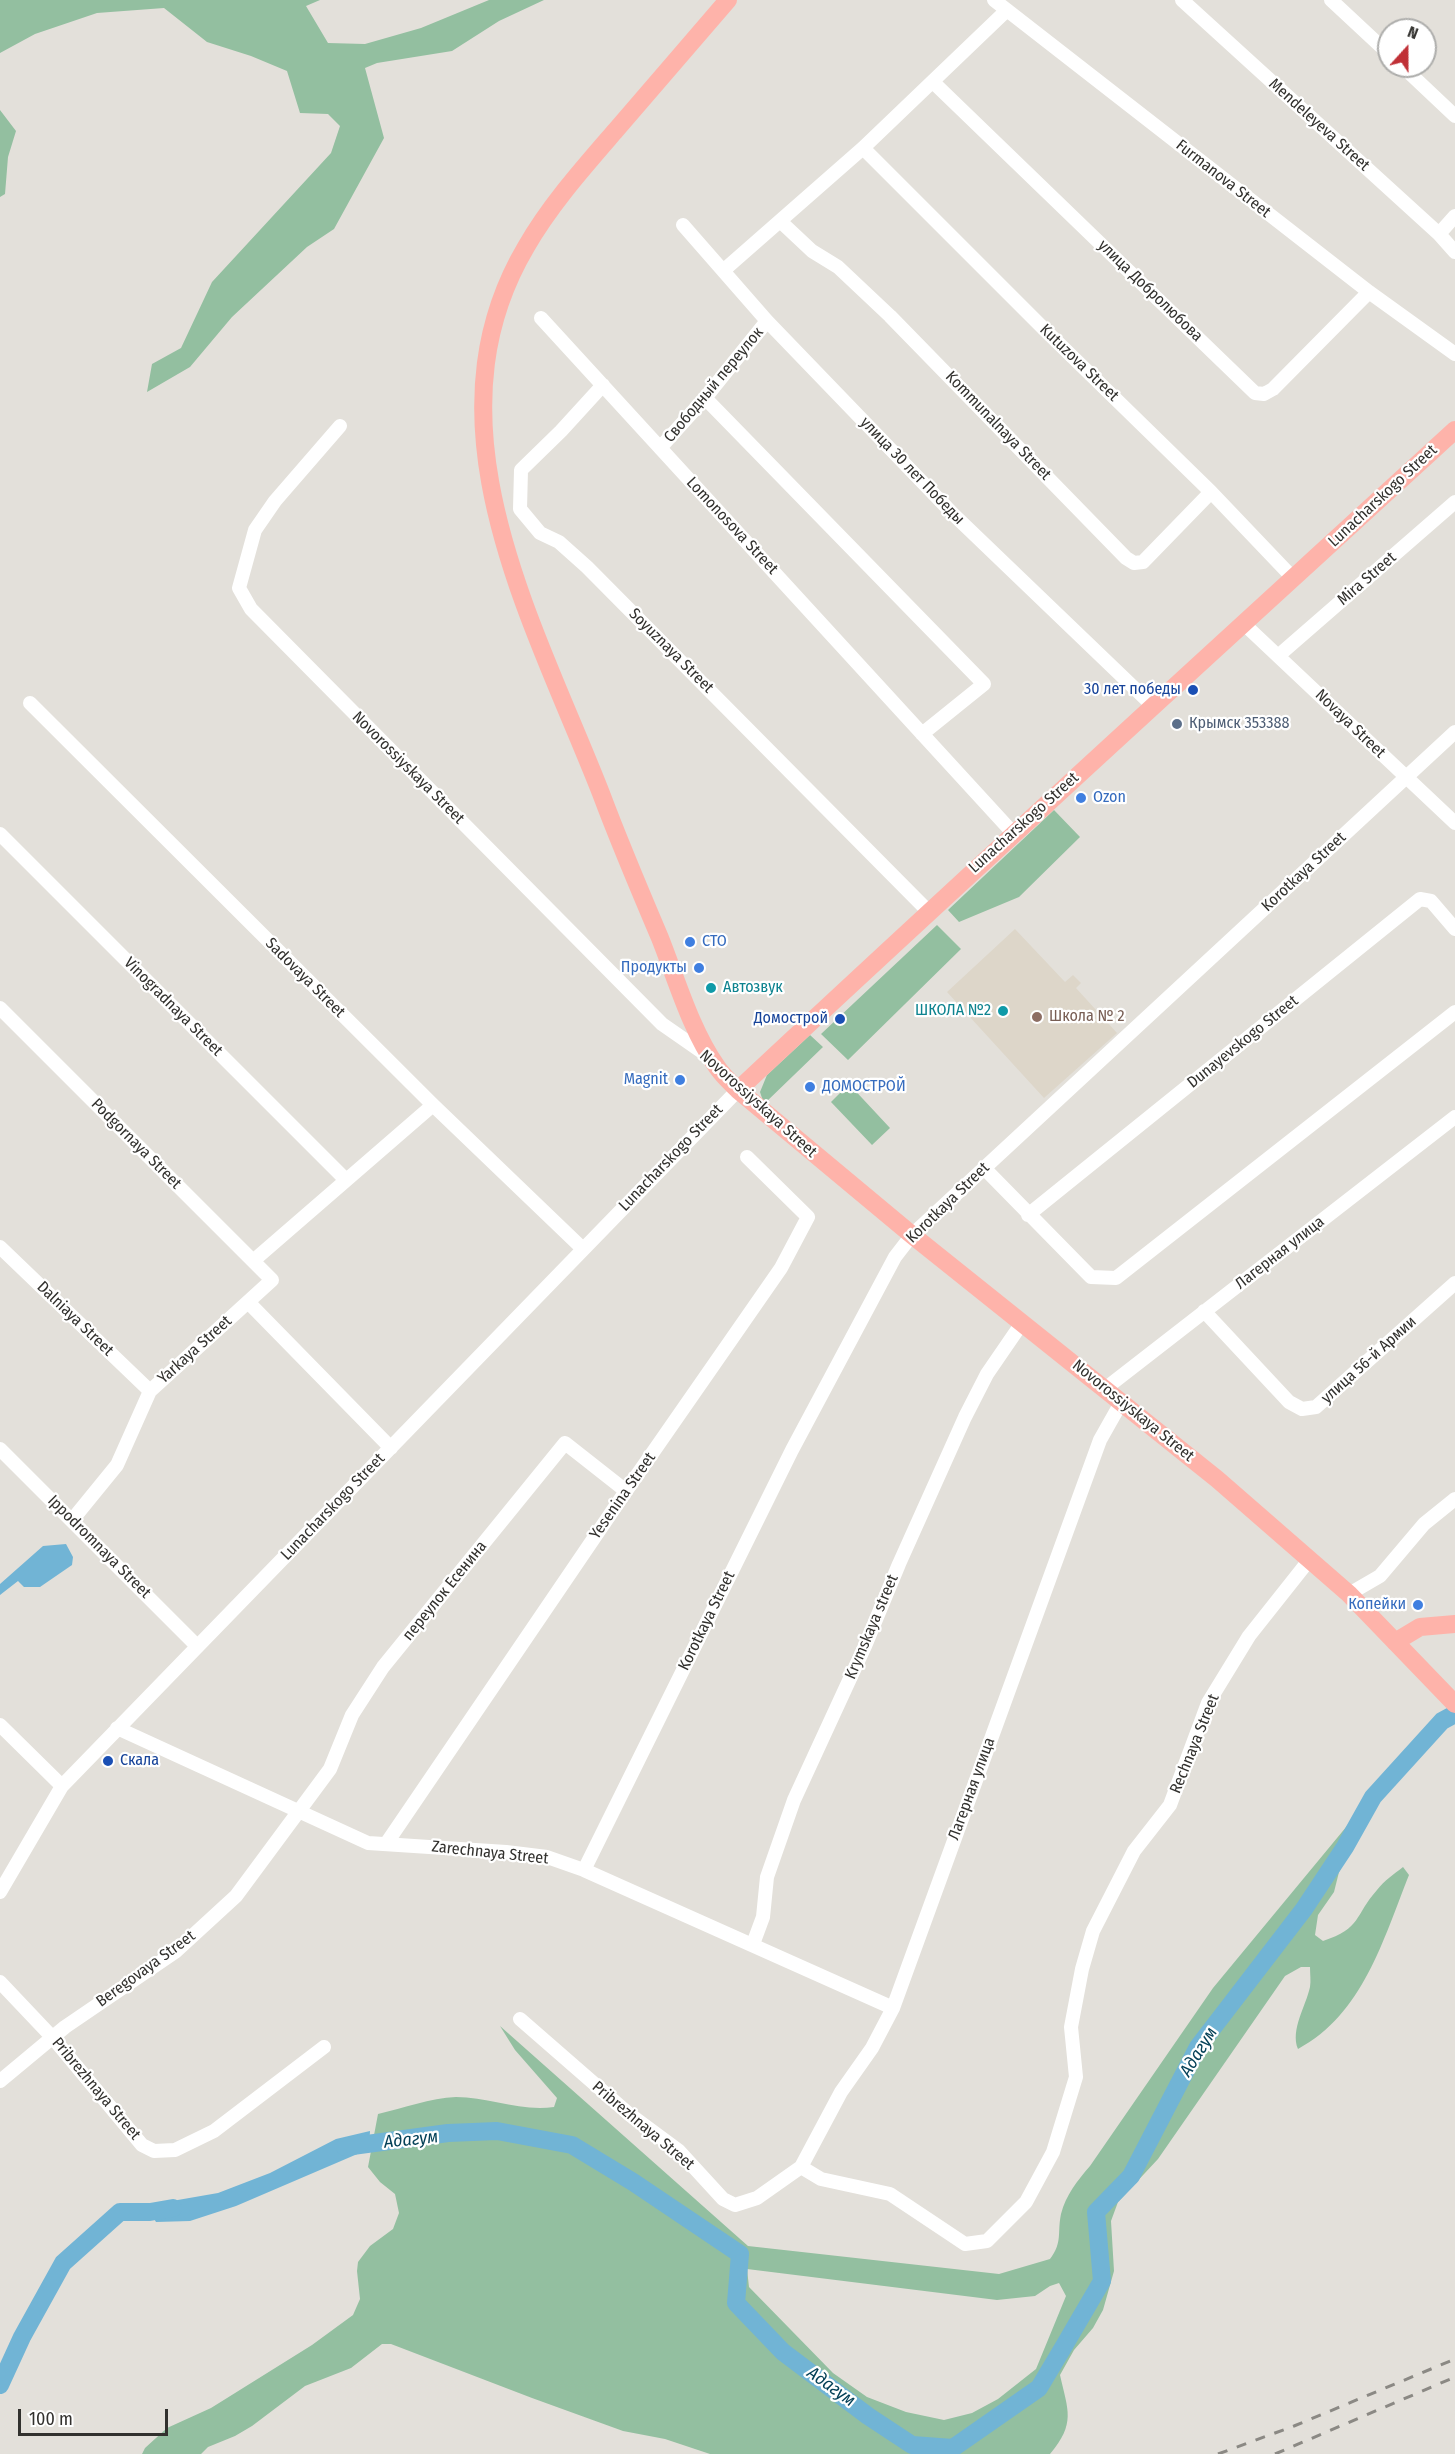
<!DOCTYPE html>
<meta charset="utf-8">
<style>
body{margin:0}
#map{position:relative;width:1455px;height:2454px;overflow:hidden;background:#e3e0da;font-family:"Fira Sans Condensed",sans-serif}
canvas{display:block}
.north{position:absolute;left:1377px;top:18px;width:60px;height:60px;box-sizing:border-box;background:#fff;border:2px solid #adadab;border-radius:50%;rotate:21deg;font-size:16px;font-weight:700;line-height:24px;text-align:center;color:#32312e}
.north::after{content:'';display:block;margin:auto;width:21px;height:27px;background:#c03036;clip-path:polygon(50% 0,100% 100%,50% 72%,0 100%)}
.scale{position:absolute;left:18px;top:2409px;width:150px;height:27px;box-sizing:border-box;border:3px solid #32312e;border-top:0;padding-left:8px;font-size:18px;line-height:21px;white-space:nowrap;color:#32312e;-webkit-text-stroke:4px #fff;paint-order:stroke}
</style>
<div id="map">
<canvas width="1455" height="2454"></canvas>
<div class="north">N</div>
<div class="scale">100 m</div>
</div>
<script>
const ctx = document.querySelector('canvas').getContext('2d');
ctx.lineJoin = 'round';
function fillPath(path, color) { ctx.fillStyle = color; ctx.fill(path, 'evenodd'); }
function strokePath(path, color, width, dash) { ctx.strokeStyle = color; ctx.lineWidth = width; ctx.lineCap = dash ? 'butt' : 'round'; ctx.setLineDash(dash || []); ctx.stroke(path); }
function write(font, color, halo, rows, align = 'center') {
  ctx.font = font + ' "Fira Sans Condensed",sans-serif'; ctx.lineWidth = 4.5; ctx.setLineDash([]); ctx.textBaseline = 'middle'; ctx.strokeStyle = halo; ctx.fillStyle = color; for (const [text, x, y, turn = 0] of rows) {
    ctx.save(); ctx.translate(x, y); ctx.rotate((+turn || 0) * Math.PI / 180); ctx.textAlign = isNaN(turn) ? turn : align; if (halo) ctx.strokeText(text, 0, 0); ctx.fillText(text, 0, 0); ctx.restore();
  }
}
fillPath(new Path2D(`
 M1015 929 1065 982 1073 975 1081 983 1076 988 1117 1033 1044 1098 947 992Z`), '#ddd6c9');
fillPath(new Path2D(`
 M0 0H320L306 6 328 43 365 44 421 28 489 0H544L499 21 452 51 377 63 365 68 384 138 334 229 307 247 232 317 190 367 147 392 152 364 181 348 212 282 331 153 340 126 328 114 300 113 287 71 251 56 207 42 164 8 97 13 35 34 0 53Z
 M0 110 16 131 8 157 5 194 0 197Z
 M1054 810 1080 837 1019 897 959 922 948 910Z
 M937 925 961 949 848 1060 821 1034Z
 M810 1035 823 1047 764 1104 760 1092 767 1075Z
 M849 1084 890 1128 872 1145 831 1102Z
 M1361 1809 1348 1854 1339 1872 1334 1892 1318 1915 1315 1935 1323 1941C1362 1928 1354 1916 1377 1890 1384 1881 1394 1874 1403 1867L1409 1875C1383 1940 1363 2014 1298 2049 1290 2030 1306 2006 1310 1987 1311 1981 1310 1974 1310 1967H1301L1285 1976 1158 2159 1118 2202 1111 2221 1114 2271 1103 2310 1093 2328 1074 2350 1060 2375C1068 2411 1076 2423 1050 2454H710L665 2439 623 2431 532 2398 391 2344H382L351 2368 305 2386 252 2426 235 2436 208 2447 201 2454H142L145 2448 167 2428 211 2408 312 2345 353 2315 360 2299 357 2271 358 2262 370 2246 393 2229 399 2213 395 2194 380 2182 368 2167 378 2114C404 2108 430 2098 456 2097 489 2097 521 2112 554 2107L557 2098 515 2050 500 2026 748 2246 999 2274 1050 2259C1063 2242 1057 2233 1061 2214 1066 2195 1077 2181 1090 2166L1213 1988ZM747 2269 997 2300 1035 2296 1050 2286 1059 2283 1066 2296 1036 2369 998 2399 972 2413 944 2420 906 2412 867 2397 833 2373 749 2287Z`), '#93bfa0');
fillPath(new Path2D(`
 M66 1544 73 1557 72 1565 40 1587H24L18 1581 0 1595V1584L43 1546Z
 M370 2131 369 2149 236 2206 190 2221 156 2222 150 2212 149 2205 218 2193 270 2173 336 2139Z`), '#71b4d5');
strokePath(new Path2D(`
 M345 2147 448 2133 497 2131 572 2145 633 2182 740 2254 736 2303 783 2352 868 2416 912 2445 953 2448 1039 2388 1064 2346 1102 2281 1096 2212 1131 2176 1198 2047 1304 1909 1345 1847 1373 1797 1442 1721 1455 1714
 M0 2385 22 2337 63 2263 120 2212H150L173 2208`), '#71b4d5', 18);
strokePath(new Path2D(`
 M994 0 1369 292 1455 354
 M1182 0 1439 234 1455 252
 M1331 0 1389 54
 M1402 66 1455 116
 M933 82 1255 393 1264 394 1273 389 1369 292
 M863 148 1046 331 1211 492 1293 578
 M780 221 812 251 838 267 890 316 1126 558 1134 563 1143 562 1211 492
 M683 225 767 321 954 515 1153 706
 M1439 234 1455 216
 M724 270 863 148 1006 11
 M541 318 1013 833
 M603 385 561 431 521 470 520 509 540 533 559 542 587 567 928 911
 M705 398 984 684 922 734
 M340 426 275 501 255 530 239 588 251 609 662 1024 708 1056
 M660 448 705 398 767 321
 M1244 624 1455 823
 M1278 656 1455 502
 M30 703 433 1105 583 1249
 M0 834 346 1180
 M0 1008 272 1280 150 1391 117 1465 73 1519
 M984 1168 1091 1277 1116 1278 1455 1012
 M1028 1215 1420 899 1431 901 1455 929
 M0 1247 150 1391
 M253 1261 433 1105
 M248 1302 391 1448
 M1204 1311 1289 1402 1302 1409 1316 1407 1455 1283
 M1106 1388 1455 1117
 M0 1449 197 1646
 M1349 1594 1380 1576 1424 1524 1455 1499
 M0 1725 62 1786
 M117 1728 368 1843 506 1852 547 1857 584 1870 893 2008
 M386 1844 626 1491 781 1268 808 1217 747 1157
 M584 1870 792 1450 895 1257 912 1235 1455 732
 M0 1892 62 1786 738 1090
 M753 1944 763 1917 767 1877 794 1800 865 1646 899 1564 965 1417 987 1374 1022 1323
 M0 1982 53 2038 142 2145 154 2151 175 2150 214 2131 324 2047
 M520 2019 629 2114 679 2151 723 2199 735 2205 757 2198 801 2167 841 2092 872 2048 893 2008 1100 1440 1122 1401
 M0 2081 65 2027 175 1952 236 1896 330 1769 352 1715 383 1667 565 1443 626 1491
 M801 2167 821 2179 890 2194 965 2244 987 2241 1026 2202 1053 2152 1076 2077 1071 2027 1082 1969 1093 1931 1134 1851 1170 1805 1208 1703 1249 1636 1310 1559`), '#fff', 14);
strokePath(new Path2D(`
 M728 0C691 43 653 87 616 130 584 167 550 205 526 247 420 426 536 626 602 796 620 844 640 891 660 938 677 981 691 1030 717 1067 723 1076 731 1083 738 1090L912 1235 1217 1479 1349 1594 1455 1704
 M738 1090C975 868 1216 649 1455 430
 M1395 1642 1420 1627 1455 1624`), '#feb3aa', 18);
strokePath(new Path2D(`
 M1218 2454 1294 2426 1455 2359
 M1275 2454 1455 2377`), '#8b8984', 3, [10, 10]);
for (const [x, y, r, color] of [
 [1193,690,6,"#1a4fb4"],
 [1177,724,6,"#5c6f8a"],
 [1081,798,6,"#3f7fe0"],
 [690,942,6,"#3f7fe0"],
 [699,968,6,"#3f7fe0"],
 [711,988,6,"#0f9aa8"],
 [1003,1011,6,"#0f9aa8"],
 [1037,1017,6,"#8d6e63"],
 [840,1019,6,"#1a4fb4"],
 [680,1080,6,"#3f7fe0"],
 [810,1087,6,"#3f7fe0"],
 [1418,1605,6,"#3f7fe0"],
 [108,1761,6,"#1a4fb4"]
]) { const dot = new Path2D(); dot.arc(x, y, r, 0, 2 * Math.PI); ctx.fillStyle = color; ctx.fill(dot); strokePath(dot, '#fff', 2); }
write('16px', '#32312e', '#fff', [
 ["Mendeleyeva Street",1319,125,42],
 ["Furmanova Street",1223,179,38],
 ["улица Добролюбова",1150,291,44],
 ["Kutuzova Street",1079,363,44],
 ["Свободный переулок",714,385,-50],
 ["Kommunalnaya Street",998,426,46],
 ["улица 30 лет Победы",912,471,46],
 ["Lunacharskogo Street",1383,496,-43],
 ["Lomonosova Street",732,526,47],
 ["Mira Street",1367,579,-41],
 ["Soyuznaya Street",671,651,45],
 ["Novaya Street",1350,724,44],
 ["Novorossiyskaya Street",408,768,45],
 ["Lunacharskogo Street",1024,823,-42],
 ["Korotkaya Street",1304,872,-43],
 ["Sadovaya Street",305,978,45],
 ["Vinogradnaya Street",173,1007,45],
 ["Dunayevskogo Street",1243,1042,-39],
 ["Novorossiyskaya Street",758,1104,42],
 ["Podgornaya Street",136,1144,45],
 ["Lunacharskogo Street",671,1158,-46],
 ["Korotkaya Street",948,1203,-44],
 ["Лагерная улица",1280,1253,-38],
 ["Dalniaya Street",75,1319,44],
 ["Yarkaya Street",195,1350,-42],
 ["улица 56-й Армии",1369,1360,-42],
 ["Novorossiyskaya Street",1133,1411,39],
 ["Yesenina Street",623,1496,-55],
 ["Lunacharskogo Street",333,1507,-46],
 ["Ippodromnaya Street",99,1547,45],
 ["переулок Есенина",445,1591,-51],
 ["Korotkaya Street",707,1621,-64],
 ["Krymskaya street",872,1627,-67],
 ["Rechnaya Street",1195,1744,-68],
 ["Лагерная улица",972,1789,-70],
 ["Zarechnaya Street",490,1853,6],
 ["Beregovaya Street",146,1969,-36],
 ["Pribrezhnaya Street",96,2089,50],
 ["Pribrezhnaya Street",643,2126,40]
]);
write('16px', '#164399', '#fff', [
 ["30 лет победы",1181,690],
 ["Домострой",828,1019],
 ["Скала",120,1761,"left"]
], 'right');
write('16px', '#4e5e75', '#fff', [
 ["Крымск 353388",1189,724]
], 'left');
write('16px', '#366cbe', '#fff', [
 ["Ozon",1093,798],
 ["СТО",702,942],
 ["Продукты",687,968,"right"],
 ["Magnit",668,1080,"right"],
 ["ДОМОСТРОЙ",822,1087],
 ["Копейки",1406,1605,"right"]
], 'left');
write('16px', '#0d838f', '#fff', [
 ["Автозвук",723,988],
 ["ШКОЛА №2",991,1011,"right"]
], 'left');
write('16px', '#785e54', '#fff', [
 ["Школа № 2",1049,1017]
], 'left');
write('italic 18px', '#054158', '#fff', [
 ["Адагум",1199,2052,-58],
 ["Адагум",411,2140,-6],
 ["Адагум",831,2387,36]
]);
</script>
